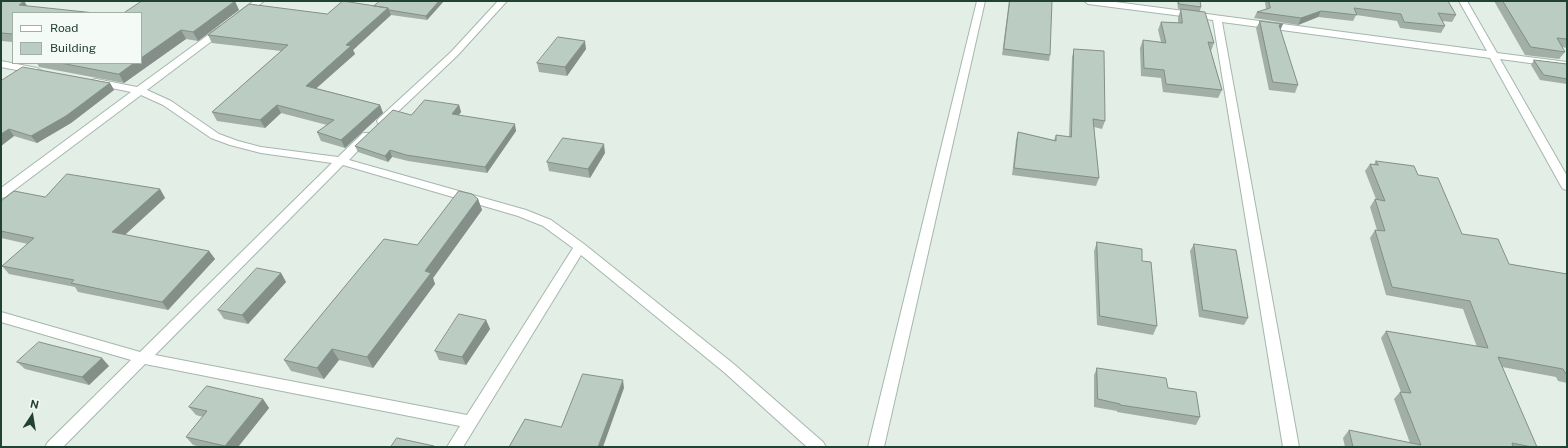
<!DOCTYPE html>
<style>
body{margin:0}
#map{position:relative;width:1568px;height:448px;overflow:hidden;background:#e3eee7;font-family:"Public Sans",sans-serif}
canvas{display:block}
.frame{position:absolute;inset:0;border:2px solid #214133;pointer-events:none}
.legend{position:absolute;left:12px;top:12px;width:130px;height:52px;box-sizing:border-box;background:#f4faf6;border:1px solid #a0b0a8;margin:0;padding:5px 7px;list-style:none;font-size:12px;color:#214133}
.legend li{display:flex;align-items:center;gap:8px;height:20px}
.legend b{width:20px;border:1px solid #a0b0a8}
.north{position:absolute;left:12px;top:396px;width:40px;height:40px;-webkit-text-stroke:3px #f4faf6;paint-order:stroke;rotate:12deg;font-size:11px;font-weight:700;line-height:16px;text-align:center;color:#214133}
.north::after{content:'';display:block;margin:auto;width:14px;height:18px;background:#214133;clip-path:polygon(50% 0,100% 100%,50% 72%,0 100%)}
</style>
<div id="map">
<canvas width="1568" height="448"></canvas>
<div class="frame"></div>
<ul class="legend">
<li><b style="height:5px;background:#fff"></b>Road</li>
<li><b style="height:11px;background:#bbccc2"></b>Building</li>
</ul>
<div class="north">N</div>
</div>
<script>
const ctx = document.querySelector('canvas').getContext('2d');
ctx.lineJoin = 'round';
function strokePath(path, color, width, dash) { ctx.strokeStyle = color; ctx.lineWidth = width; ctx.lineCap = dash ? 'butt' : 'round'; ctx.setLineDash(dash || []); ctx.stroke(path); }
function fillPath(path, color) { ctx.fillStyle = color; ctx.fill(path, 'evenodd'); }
const minor = new Path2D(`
 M254 1H264L244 17H238L236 15 238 13Z
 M498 1H507L457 56 386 123H378L377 121 378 119 451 52Z
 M977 1H985L884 447H868Z
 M1084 1H1108L1487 51 1459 1H1467L1497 53 1567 62V68L1500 59 1567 176V190L1563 189 1561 186 1490 58 1222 22 1299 447H1283L1213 20 1088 4Z
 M222 26 225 27 227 29 225 31 147 90 171 101 219 134 238 141 261 147 338 157 363 133H371L372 135 371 137 349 160 526 210 551 220 584 244 735 365 823 442 826 447H807L725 373 581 255 463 447H447L460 426 145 364 63 447H45L48 442 131 360 1 322V312L140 352 332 163 261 153 230 145 211 138 163 105 141 95 5 197 1 198V188L131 92 92 84 91 82 92 80 96 79 137 87 219 27ZM343 165 518 216 543 226 573 248 467 415 155 355Z
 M1 61 37 68 42 71 37 74 1 67Z`);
strokePath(minor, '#a5b7ad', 2);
fillPath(minor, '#fff');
fillPath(new Path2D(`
 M1 1 13 13V42L1 41Z
 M444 1 427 20 391 15 353 50 355 54 316 88 380 105 383 113 345 148 321 141 317 132 327 125 281 113 265 128 217 121 212 112 281 51 212 43 208 35 327 14Z
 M1009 1H1049L1050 55 1049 61 1002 55Z
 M1177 1H1200L1201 7 1200 11 1214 43 1211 51 1222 90 1218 98 1163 92 1161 78 1141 76 1140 48 1143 40 1161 42 1158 30 1161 22 1178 23V17L1181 9H1178Z
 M1266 1H1448L1456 15 1452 22 1442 21 1445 26 1441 33 1400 28 1397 21 1356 15 1353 21 1318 17 1298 25 1254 18 1257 12 1266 9 1265 2Z
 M1494 1H1567V48L1562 47 1565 52 1559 59 1525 55Z
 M239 10 198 41 186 39 124 83 39 67 37 63H141V13Z
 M1260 21 1280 31 1298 85 1295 93 1269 90 1256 28Z
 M586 49 567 76 539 72 537 63Z
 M1074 49 1105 121 1102 129 1094 127 1099 178 1096 186 1012 175 1016 140 1018 132 1054 140 1056 135 1069 137 1072 57Z
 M1534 60 1567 64V84L1540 80 1531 65Z
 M1 81 110 83 114 90 71 123 37 143 14 136 1 146Z
 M459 105 461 112 459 115 516 131 487 173 408 161 392 157 388 162 358 152 355 146 411 115Z
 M605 153 590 178 549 171 547 162Z
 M1376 161 1418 175 1462 234 1509 264 1567 274V383L1558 381 1556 377 1502 367 1532 447H1345L1343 438 1349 430 1410 443 1394 399 1400 392H1401L1381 338 1386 331 1477 347 1463 309 1386 295 1370 238 1375 230H1377L1370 207 1375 199H1376L1365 171 1370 164H1374Z
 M160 189 165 198 125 235 209 251 215 259 168 310 78 292 75 287 9 274 2 266 28 244 1 238V201L45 197Z
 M478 199 482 210 433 278 435 284 373 368 339 360 324 379 291 371 284 360 417 245Z
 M1097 242 1142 261 1157 326 1153 335 1097 325 1094 251Z
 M1194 244 1248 318 1244 325 1199 317 1190 251Z
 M281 273 286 282 248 324 224 319 218 310Z
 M486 320 490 329 466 365 439 360 435 351Z
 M17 362 109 366 89 385 25 369Z
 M1097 368 1168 388 1200 417 1196 425 1117 412V411L1094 407V375Z
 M263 399 269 408 238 447H201L193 445 186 437 203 417 196 415 189 407Z`), '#a1afa7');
fillPath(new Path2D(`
 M24 1 30 10 19 5Z
 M235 1 239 10 198 41 193 32Z
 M439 1H444L427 20 426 16Z
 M388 8 391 15 353 50 355 54 310 94 306 86 346 45Z
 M1321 11 1318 17 1298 25 1301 18Z
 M1283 24 1280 31 1279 25Z
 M181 30 186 39 124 83 119 74 134 63H141V58Z
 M585 41 586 49 567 76 565 67Z
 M110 83 114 90 71 123 37 143 31 136Z
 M277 105 281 113 265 128 260 120Z
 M380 105 383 113 345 148 341 140Z
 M459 105 461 112 454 120 452 114Z
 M515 124 516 131 487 173 485 167Z
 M9 129 14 136 1 146V134Z
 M604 144 605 153 590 178 588 169Z
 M390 150 392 157 388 162 385 156Z
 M160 189 165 198 118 241 112 232Z
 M478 199 482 210 433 278 435 284 373 368 367 357 425 271Z
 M209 251 215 259 168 310 162 302Z
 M281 273 286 282 248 324 242 315Z
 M486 320 490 329 466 365 462 357Z
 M332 349 339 360 324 379 317 368Z
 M102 358 109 366 89 385 82 377Z
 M623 380 624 388 603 447H598Z
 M263 399 269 408 238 447H225V446Z`), '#838f88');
const building = new Path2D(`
 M1 1H24L19 5 95 13H13V34L1 33Z
 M142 1H235L193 32 181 30 141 58V13H124Z
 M343 1 388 8 346 45 351 46 306 86 380 105 341 140 317 132 334 120 277 105 260 120 212 112 288 45 208 35 249 4 327 14Z
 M380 1H439L426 16 389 10 388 8 374 6Z
 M1010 1H1052L1050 55 1004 49Z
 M1179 1H1200L1201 7 1179 4Z
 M1269 1H1448L1456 15 1438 13 1445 26 1404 22 1401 14 1354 8 1357 15 1321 11 1301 18 1257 12 1270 8Z
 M1503 1H1567V39L1557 38 1565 52 1531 47Z
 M1181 9 1205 12 1214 43 1208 42 1222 90 1166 84 1164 70 1144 68 1143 40 1166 43 1161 22 1182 23Z
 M1260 21 1283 24 1279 25 1298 85 1273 82Z
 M558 37 585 41 565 67 537 63Z
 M1074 49 1104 51 1105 121 1093 119 1099 178 1014 168 1018 132 1056 141V135L1071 137Z
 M1534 60 1567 64V79L1544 75Z
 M61 63H134L119 74Z
 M23 67 110 83 66 116 31 136 9 129 1 134V81Z
 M425 100 459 105 452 114 515 124 485 167 406 155 390 150 385 156 355 146 393 110 411 115Z
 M563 138 604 144 588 169 547 162Z
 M1376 161 1414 166 1418 175 1438 178 1462 234 1498 239 1509 264 1567 274V374H1566L1563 369 1498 357 1537 447H1532L1512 443 1513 447H1353L1349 430 1421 445 1400 392 1411 393 1386 331 1488 348 1470 301 1392 287 1375 230 1385 231 1375 199 1385 201 1370 164 1378 165Z
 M67 174 160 189 112 232 209 251 162 302 71 283 74 280 2 266 34 238 1 231V201L14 191 45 197Z
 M459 191 472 194 478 199 425 271 431 273 367 357 332 349 317 368 284 360 384 239 417 245Z
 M1097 242 1142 249V261L1151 262 1157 326 1100 316Z
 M1194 244 1236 250 1248 318 1203 310Z
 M257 268 281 273 242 315 218 310Z
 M459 314 486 320 462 357 435 351Z
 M39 342 102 358 82 377 17 362Z
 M1097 368 1166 378 1168 388 1196 392 1200 417 1120 405V404L1098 399Z
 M583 374 623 380 598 447H509L525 419 561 427Z
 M207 386 263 399 225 446 186 437 207 411 189 407Z
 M397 438 434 446 433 447H391Z`);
fillPath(building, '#bbccc2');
strokePath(building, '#838f88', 1);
</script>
